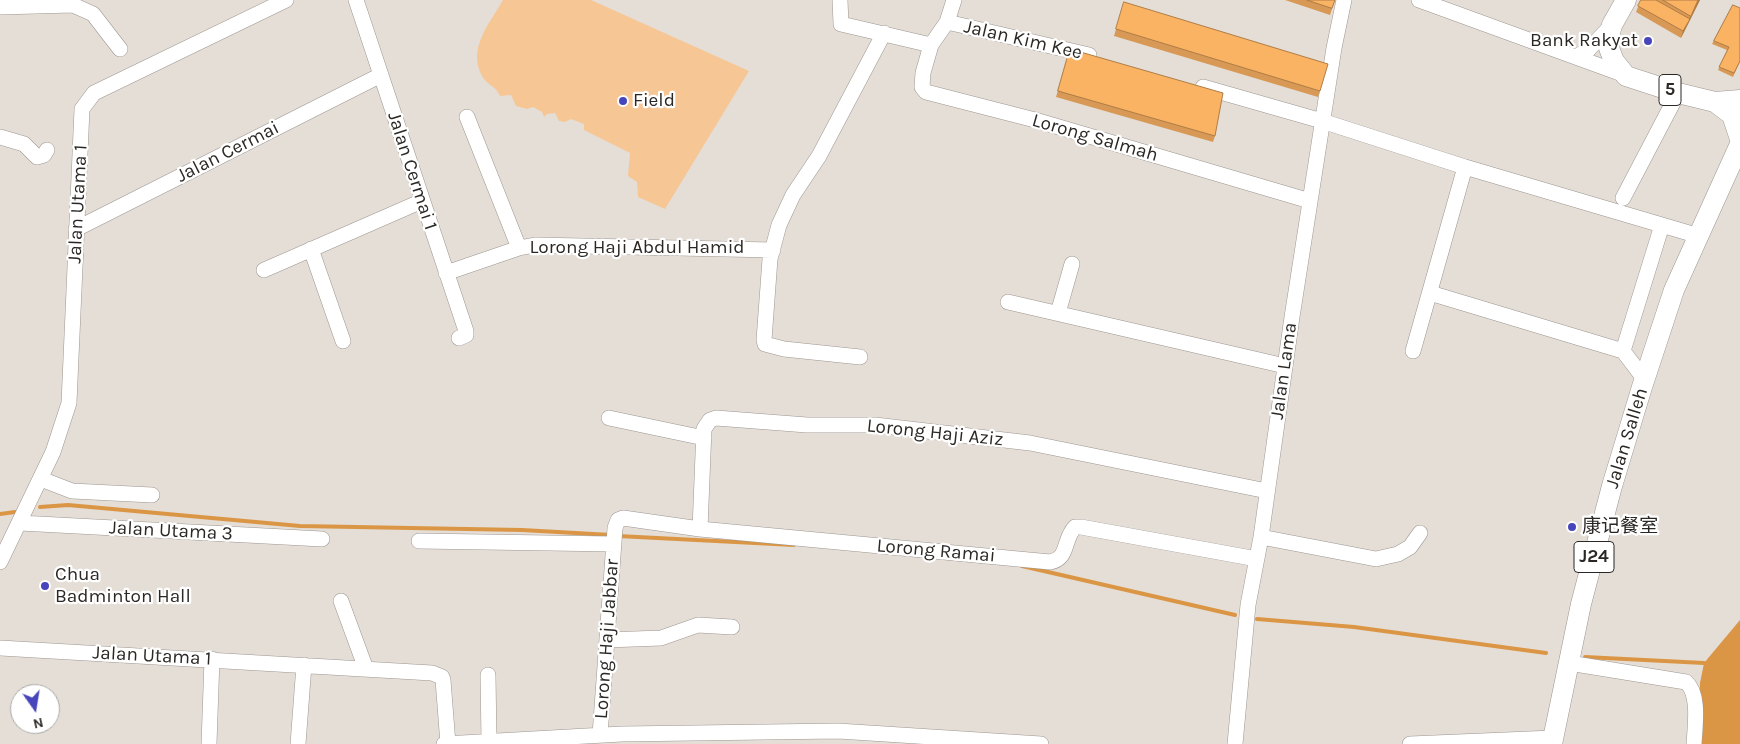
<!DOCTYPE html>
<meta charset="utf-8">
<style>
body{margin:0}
#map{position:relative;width:1740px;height:744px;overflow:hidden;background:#e5ded7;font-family:Karla,sans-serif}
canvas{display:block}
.north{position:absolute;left:10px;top:684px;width:50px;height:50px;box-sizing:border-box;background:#fff;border:1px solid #aaa9a7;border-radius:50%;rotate:167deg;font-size:14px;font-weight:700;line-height:20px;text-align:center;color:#2a2724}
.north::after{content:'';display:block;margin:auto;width:18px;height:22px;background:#4745bb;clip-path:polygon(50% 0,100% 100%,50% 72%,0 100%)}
</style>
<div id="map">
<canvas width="1740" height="744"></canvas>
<div class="north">N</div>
</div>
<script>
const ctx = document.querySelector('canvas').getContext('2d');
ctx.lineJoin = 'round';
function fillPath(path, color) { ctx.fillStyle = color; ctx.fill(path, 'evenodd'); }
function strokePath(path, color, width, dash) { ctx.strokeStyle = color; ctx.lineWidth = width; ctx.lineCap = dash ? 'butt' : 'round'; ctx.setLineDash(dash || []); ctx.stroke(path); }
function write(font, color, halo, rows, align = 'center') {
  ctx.font = font + ' Karla,"Noto Sans SC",sans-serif'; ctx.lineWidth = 4.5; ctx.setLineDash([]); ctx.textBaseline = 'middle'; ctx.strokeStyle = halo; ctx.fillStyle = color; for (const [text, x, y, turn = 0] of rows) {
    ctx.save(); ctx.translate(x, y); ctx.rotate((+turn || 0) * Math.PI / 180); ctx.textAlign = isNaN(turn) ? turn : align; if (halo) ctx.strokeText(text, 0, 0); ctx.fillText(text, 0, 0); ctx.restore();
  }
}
fillPath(new Path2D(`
 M503 0H591L749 71 665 209 638 197 637 182 628 176 630 153 584 130V124L571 119 565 122 559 121 555 113 547 114 544 117 542 112 533 107 527 109 516 106 511 95 500 96C497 87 487 85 482 76 467 48 490 23 503 0Z`), '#f6c695');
fillPath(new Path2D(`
 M1740 620V744H1698L1700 683 1704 663Z`), '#db9645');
strokePath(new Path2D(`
 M40 507 68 505 300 526 522 530 611 535
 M0 514 15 512
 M618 536 794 545
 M1022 566 1235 615
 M1257 619 1354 627 1546 653
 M1585 657 1704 663`), '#db9645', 4);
const minor = new Path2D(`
 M356 0 466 331V335L459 338
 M840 0 841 24 931 45
 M954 0 947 22 931 45 923 73 922 87 926 92 1035 120 1310 201
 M1419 0 1625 75
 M0 7 73 5 93 14 120 49
 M947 22 1089 55
 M1576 57 1589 49 1612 25
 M1203 87 1322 121 1465 167 1699 236
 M467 117 519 248
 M0 137 24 144 37 157 44 155 47 150
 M1623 198 1678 93
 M76 229 381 75
 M311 249 343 341
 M264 270 422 201
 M446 273 519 248 535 245 773 250
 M1430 293 1623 351 1645 380
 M1008 302 1285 366
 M1058 313 1072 264
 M1413 351 1465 167
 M1623 351 1662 225
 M860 357 784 349 765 344 764 340 770 259 779 225 793 195 819 156 884 33
 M609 418 704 438
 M41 479 72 491 152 495
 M20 523 322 539
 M700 529 704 429 710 420 716 418 807 425H875L1030 443 1267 491
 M1261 537 1376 559 1398 554 1410 547 1420 533
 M419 541 614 544
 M0 562 53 452 69 403 82 109 94 93 286 0
 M341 601 366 669
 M607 640 661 638 698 625 732 627
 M0 648 432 673 442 677 443 680 448 744
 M1569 663 1686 682C1700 694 1695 726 1694 744
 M488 675 489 741
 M600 735 615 528 618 520 623 518 700 529 1050 562C1069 559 1063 539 1075 527H1081L1257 559
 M209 744 212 659
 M298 744 304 665
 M444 744 622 734 838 731 1041 744
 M1235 744 1248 605 1261 537 1292 317 1334 48 1344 0
 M1410 744 1553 738`);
const major = new Path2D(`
 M1626 0 1612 25 1609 36V48L1614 61 1626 76 1678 93 1715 102 1732 115 1740 139
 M1715 102 1740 100
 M1552 744 1581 604 1612 486 1642 387 1674 290 1740 144`);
strokePath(minor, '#9d9690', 16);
strokePath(major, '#9d9690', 21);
strokePath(minor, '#fff', 15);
strokePath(major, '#fff', 20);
fillPath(new Path2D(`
 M1285 0H1335L1330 15Z
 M1641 0H1700L1681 38 1636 12Z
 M1733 5 1740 61 1733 77 1718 70 1727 50 1712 44Z
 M1122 9 1320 91 1318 97 1114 36Z
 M1070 49 1215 136 1213 142 1056 97Z`), '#d79955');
fillPath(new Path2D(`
 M1698 0H1700L1681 38 1683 31Z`), '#af7d45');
const building = new Path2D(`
 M1307 0H1335L1332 8Z
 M1641 0H1656L1690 19 1683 31 1638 6Z
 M1663 0H1698L1691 16Z
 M1124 2 1328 64 1320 91 1116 29Z
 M1733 5 1740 8V61L1734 73 1719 67 1729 47 1714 41Z
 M1070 49 1223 93 1215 136 1058 91Z`);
fillPath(building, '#fab263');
strokePath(building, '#af7d45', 1);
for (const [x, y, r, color] of [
 [1648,41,5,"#4745bb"],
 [623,101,5,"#4745bb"],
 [1572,527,5,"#4745bb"],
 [45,586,5,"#4745bb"]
]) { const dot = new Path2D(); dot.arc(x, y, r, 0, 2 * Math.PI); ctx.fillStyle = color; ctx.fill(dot); strokePath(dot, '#fff', 2); }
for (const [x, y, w] of [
 [1670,90,22],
 [1594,557,40]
]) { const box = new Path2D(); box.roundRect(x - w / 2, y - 15.5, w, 31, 4); ctx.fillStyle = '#fff'; ctx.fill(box); strokePath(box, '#2a2724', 1); }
write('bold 18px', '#2a2724', null, [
 ["5",1670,90],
 ["J24",1594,557]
]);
write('19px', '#2a2724', '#fff', [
 ["Jalan Kim Kee",1023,40,13],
 ["Lorong Salmah",1095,138,16],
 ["Jalan Cermai",228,152,-27],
 ["Jalan Cermai 1",412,171,72],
 ["Jalan Utama 1",78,204,-87],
 ["Lorong Haji Abdul Hamid",637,248],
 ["Jalan Lama",1284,371,-82],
 ["Lorong Haji Aziz",935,433,6],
 ["Jalan Salleh",1627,438,-73],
 ["Jalan Utama 3",171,531,3],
 ["Lorong Ramai",936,551,5],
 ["Lorong Haji Jabbar",607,639,-86],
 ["Jalan Utama 1",152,656,3]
]);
write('19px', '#2a2724', '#fff', [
 ["Bank Rakyat",1638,41,"right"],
 ["Field",633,101],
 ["康记餐室",1582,527],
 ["Chua",55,575],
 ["Badminton Hall",55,597]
], 'left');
</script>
